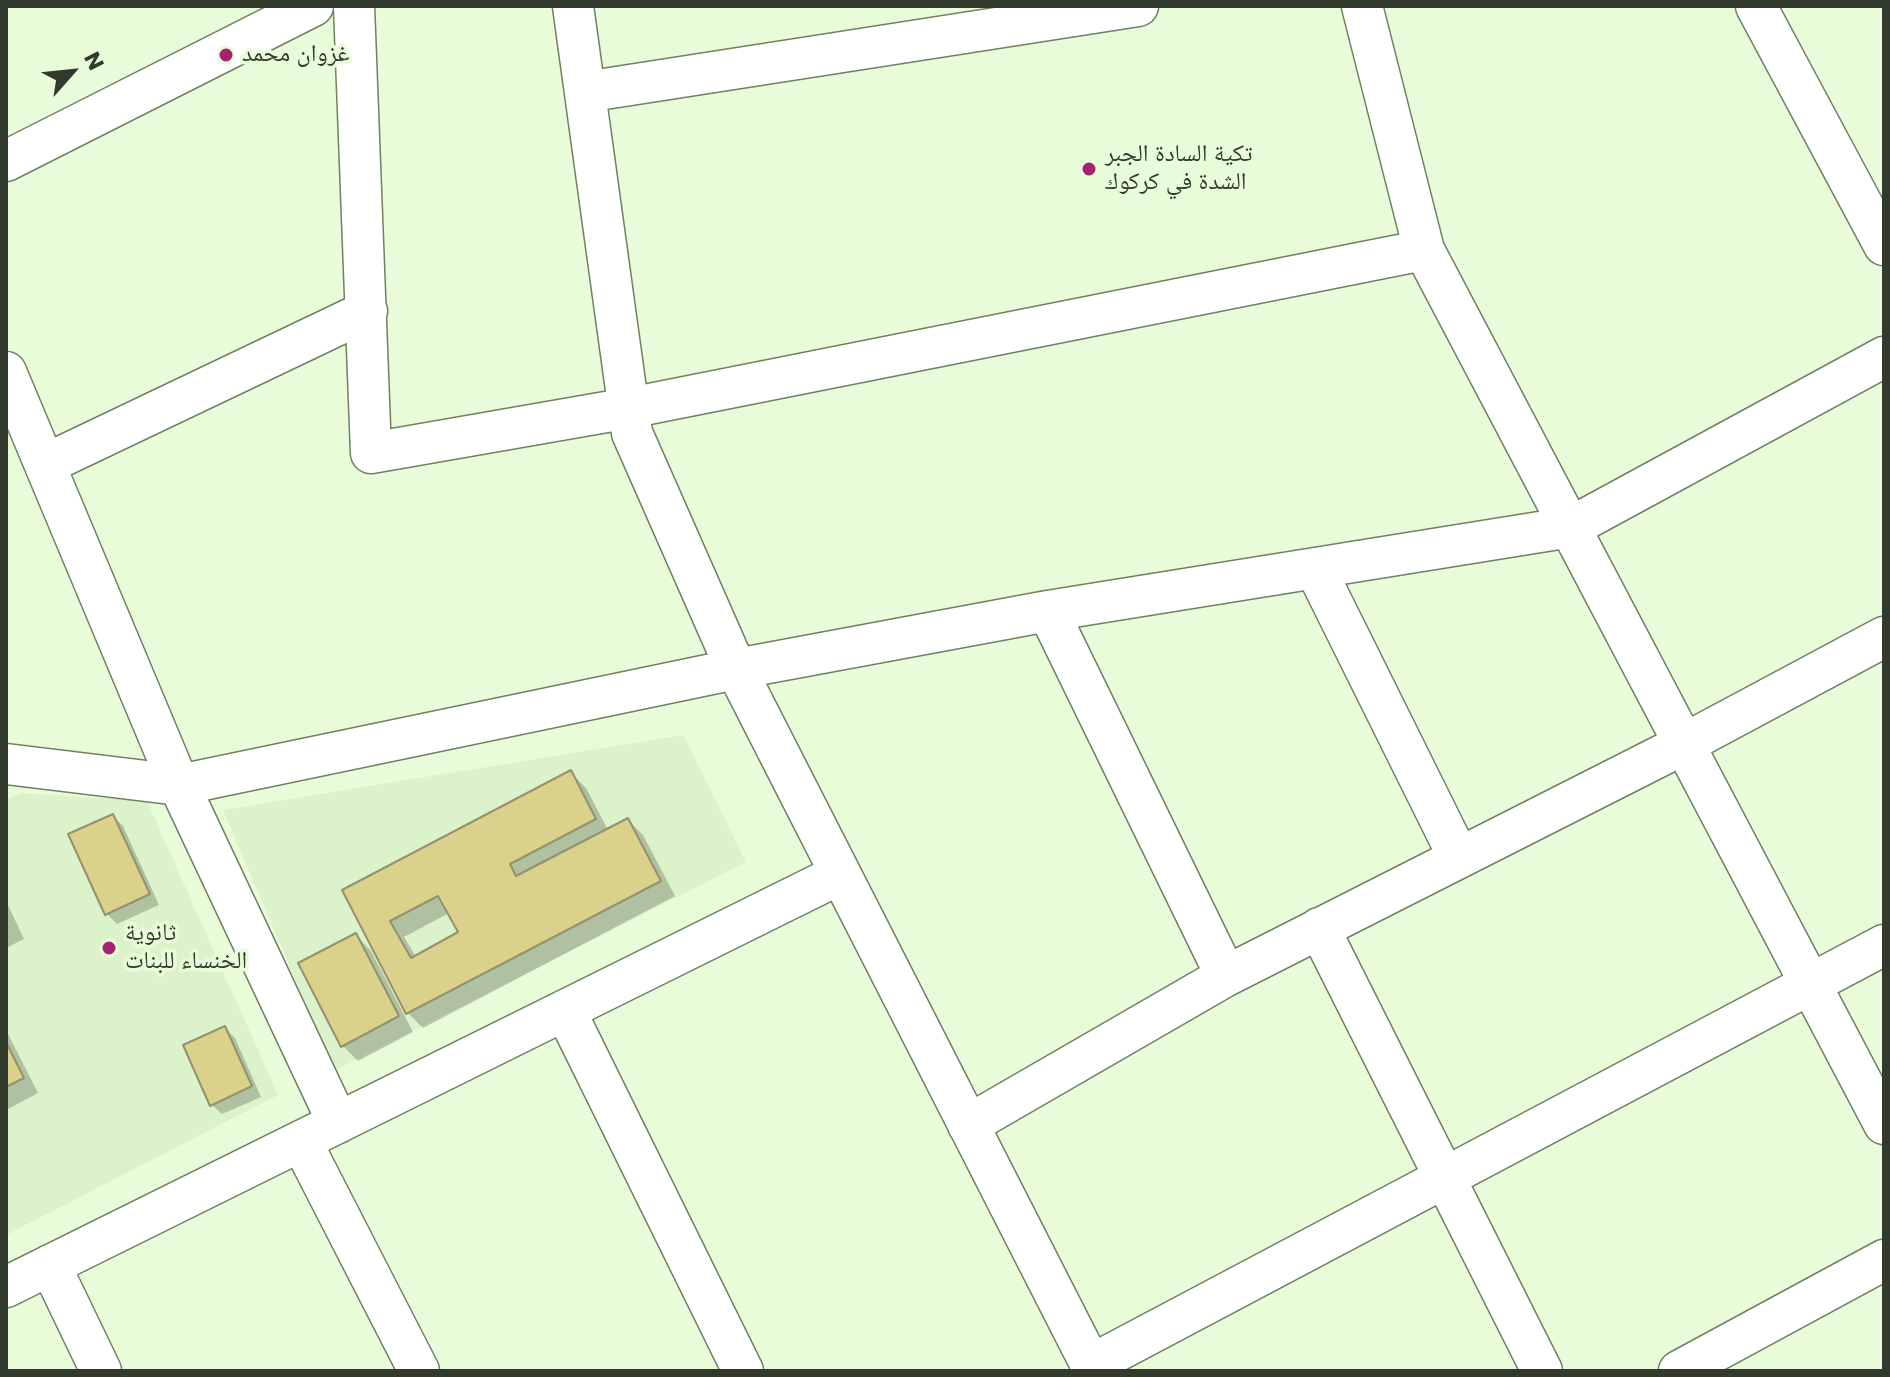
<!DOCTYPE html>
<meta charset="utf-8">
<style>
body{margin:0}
#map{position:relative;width:1890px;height:1377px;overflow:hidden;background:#e9fcda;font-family:Poppins,sans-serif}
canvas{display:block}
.frame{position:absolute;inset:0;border:8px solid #323a2d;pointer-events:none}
.north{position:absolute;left:32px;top:32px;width:80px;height:80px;-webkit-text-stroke:6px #e9fcda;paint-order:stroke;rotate:63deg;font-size:22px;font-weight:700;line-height:32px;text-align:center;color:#323a2d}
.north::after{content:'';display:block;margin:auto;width:28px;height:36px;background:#323a2d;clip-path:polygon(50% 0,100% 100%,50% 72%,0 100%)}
</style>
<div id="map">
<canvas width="1890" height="1377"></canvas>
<div class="frame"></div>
<div class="north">N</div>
</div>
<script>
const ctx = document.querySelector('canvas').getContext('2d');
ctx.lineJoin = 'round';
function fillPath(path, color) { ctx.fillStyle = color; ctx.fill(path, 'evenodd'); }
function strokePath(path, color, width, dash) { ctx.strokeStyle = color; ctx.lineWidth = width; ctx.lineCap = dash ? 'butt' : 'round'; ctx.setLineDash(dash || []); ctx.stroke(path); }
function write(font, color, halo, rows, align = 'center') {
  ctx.font = font + ' Poppins,"Noto Naskh Arabic",sans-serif'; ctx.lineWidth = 7; ctx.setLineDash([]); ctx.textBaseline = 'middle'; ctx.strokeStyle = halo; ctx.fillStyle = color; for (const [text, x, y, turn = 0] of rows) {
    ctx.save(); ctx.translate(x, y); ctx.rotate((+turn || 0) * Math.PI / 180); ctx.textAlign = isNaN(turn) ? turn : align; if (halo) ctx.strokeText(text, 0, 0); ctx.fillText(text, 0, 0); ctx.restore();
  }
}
fillPath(new Path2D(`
 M683 735 746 862 334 1071 223 810Z
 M21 793 147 801 278 1095 6 1235V800Z`), '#dcf2ca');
fillPath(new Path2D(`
 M571 773 586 788 608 830 628 820 643 835 675 896 423 1028 408 1013 345 891ZM449 913 460 933 416 957 404 937Z
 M113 816 123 826 159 905 117 924 107 914Z
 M6 901 24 939 6 948Z
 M356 935 371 951 413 1032 358 1061 343 1046Z
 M225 1028 235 1038 261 1097 222 1114 211 1104Z
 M6 1030 38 1093 6 1110Z`), '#0003');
const building = new Path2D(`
 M571 770 596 819 510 864 516 876 628 818 661 881 406 1014 342 890ZM438 896 458 932 411 958 390 921Z
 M113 814 150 894 105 915 68 834Z
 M356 933 399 1016 341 1047 298 963Z
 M225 1026 252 1086 210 1106 183 1045Z
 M6 1042 24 1078 6 1087Z`);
fillPath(building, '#dad28a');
strokePath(building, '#94916f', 2);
const minor = new Path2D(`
 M354 6 371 453 629 408 1424 250
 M573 6 632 433 736 669 1094 1371
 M1362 6 1424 250 1884 1124
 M1756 6 1884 245
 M585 92 1138 6
 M6 161 313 6
 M6 372 179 785 338 1123
 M46 464 367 311
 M1315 568 1459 858
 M1048 611 1226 976
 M6 764 179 785 736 669 1048 611 1571 527 1884 357
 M1319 928 1542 1371
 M565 1010 743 1371
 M968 1125 1226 976 1684 744 1884 637
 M301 1141 419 1371
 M50 1265 101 1371
 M6 1287 840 874
 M1091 1365 1884 945
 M1679 1371 1884 1260`);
strokePath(minor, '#708163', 43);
strokePath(minor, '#fff', 40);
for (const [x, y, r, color] of [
 [226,55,8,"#a5226f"],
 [1089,169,8,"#a5226f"],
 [109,948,8,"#a5226f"]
]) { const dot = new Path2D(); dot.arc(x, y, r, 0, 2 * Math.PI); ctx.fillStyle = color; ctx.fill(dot); strokePath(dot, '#e9fcda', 3); }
write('24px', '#323a2d', '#e9fcda', [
 ["غزوان محمد",242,55],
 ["تكية السادة الجبر",1105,155],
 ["الشدة في كركوك",1105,183],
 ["ثانوية",125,934],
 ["الخنساء للبنات",125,962]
], 'left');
</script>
